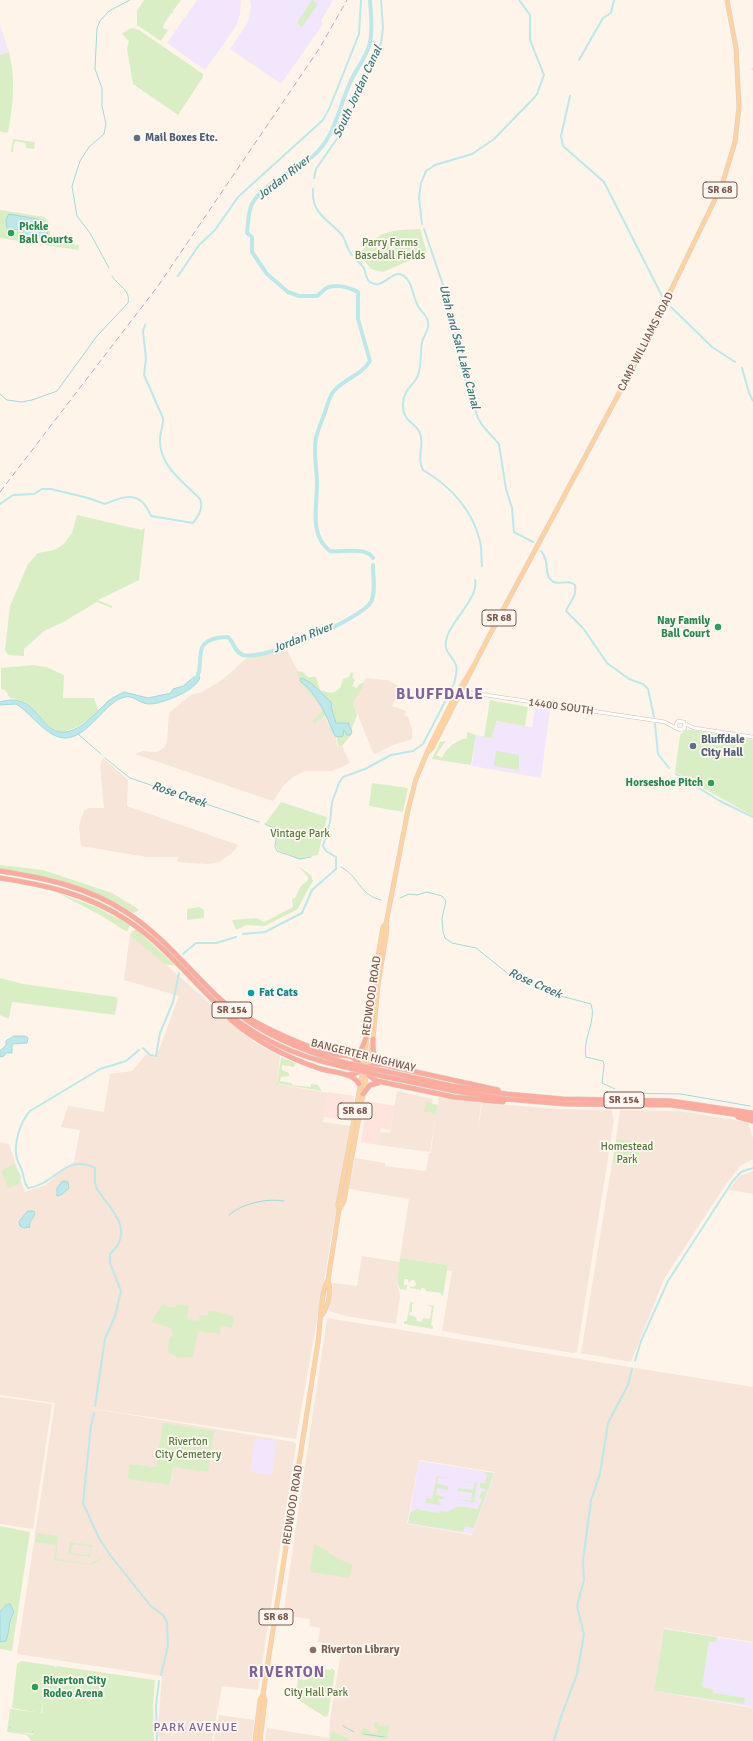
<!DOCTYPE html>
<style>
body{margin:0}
canvas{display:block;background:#fef4ea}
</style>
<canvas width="753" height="1741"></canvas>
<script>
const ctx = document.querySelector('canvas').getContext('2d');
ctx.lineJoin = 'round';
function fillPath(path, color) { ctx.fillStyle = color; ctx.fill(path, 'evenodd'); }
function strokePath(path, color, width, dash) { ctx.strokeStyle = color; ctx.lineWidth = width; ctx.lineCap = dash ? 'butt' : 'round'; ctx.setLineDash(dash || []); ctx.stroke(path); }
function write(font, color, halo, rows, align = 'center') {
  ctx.font = font + ' Signika,sans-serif'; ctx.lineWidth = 3.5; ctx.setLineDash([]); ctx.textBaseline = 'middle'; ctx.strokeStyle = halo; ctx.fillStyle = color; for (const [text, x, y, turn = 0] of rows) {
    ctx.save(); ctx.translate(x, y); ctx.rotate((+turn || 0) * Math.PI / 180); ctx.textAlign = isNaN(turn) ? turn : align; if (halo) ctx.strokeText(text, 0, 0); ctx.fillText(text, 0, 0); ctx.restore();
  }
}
fillPath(new Path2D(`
 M287 650 306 688 324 709 330 732 336 737 337 747 342 746 350 763 332 771H305L293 777 283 786 273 801 135 754 143 751 157 752 164 748 167 741 169 713 191 695 202 692 222 680 247 658Z
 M365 678 387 680 401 687 392 706 406 711 405 716 408 717 412 729V739L391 746 375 754 372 751 353 702 362 689Z
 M103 758 128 780 127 806 238 845 231 854 219 862 208 864 177 862 178 857H147L81 846 79 826 84 811 89 808H104L100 767Z
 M130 933 254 1042 280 1056 277 1084 328 1093 323 1122 351 1126 296 1439 76 1406 294 1442 296 1444 258 1690 222 1686 212 1741H160L158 1734 159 1715 162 1676 17 1654 55 1403 0 1395V1142L9 1144 25 1192 46 1185 63 1169 74 1162 80 1130 61 1127 68 1106 104 1112 110 1074 132 1071 146 1054 156 1058 179 996 124 980ZM214 1431 173 1467 170 1485 130 1464 156 1467Z
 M397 1091 433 1099 432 1104 438 1105 439 1097 481 1103 477 1138 482 1103 560 1109 612 1110V1114L614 1120 577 1352 573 1353 442 1331 452 1271 447 1270 448 1265 400 1258 409 1199 349 1189 355 1158 385 1163V1166L426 1171 429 1153H431L436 1113 430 1152 378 1145 380 1132 390 1133Z
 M620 1110 678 1111 748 1122 753 1139V1159L740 1166 724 1187 664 1279 631 1362 581 1353 612 1163 637 1167 641 1144 616 1139Z
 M753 1171V1194L729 1190 740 1176Z
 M362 1256 400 1262 397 1282 400 1296 396 1324 346 1316 329 1311 333 1283 357 1286Z
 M327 1318 753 1387V1642L664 1628 654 1691 753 1708V1741H265L267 1728 329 1738 330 1719 342 1646 318 1642 320 1628 309 1626 310 1619 283 1615ZM419 1460 495 1472 472 1535 407 1524Z
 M0 1397 52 1404 33 1529 0 1524Z
 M219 1715 254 1720 252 1741H214Z`), '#f6e5d8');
fillPath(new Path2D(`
 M328 1092 354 1096 351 1121 324 1117Z
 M367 1101 395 1106 390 1130 381 1128 378 1145 361 1142Z`), '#fee4dd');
fillPath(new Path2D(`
 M197 0H241L240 15 236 26 205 70 167 43Z
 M250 0H333L321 21 323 24 281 84 230 49 248 22 251 6Z
 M0 25 9 52 0 55Z
 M535 708 550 710 541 778 472 766 476 735 492 738 495 721 532 727Z
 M255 1438 277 1441 272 1476 250 1472Z
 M419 1461 495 1473 472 1534 408 1524Z
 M664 1629 753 1643V1707L654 1691Z`), '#f1e6fb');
fillPath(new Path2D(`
 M144 0H181L173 11V13H171L163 26V28L168 30 161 41 137 25V11Z
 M312 0 318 4 302 27 297 23Z
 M132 28 139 30 203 74V77L178 115 133 84 127 49 129 41 122 34 127 30Z
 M9 52C16 79 13 105 8 132L6 133 0 131V55Z
 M13 139 35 142 34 149 26 148 25 143 16 141 14 143 13 152H11Z
 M0 210 44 217C51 222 51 232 49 240L79 245 78 250 0 238Z
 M420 229 427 253 383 272 371 269 359 254C378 231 390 230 420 229Z
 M77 515 142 530 145 527 139 580 98 600 112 606V608L97 602 65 621 44 631 24 649V656L8 655 5 650 10 606 28 564 38 553 54 550 64 544 72 533Z
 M33 665 46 667 64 675 63 698H94L99 712C92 718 86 721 78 726 42 747 43 700 10 698L5 690 1 689V668Z
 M297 671 303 672 308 677H316L320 690 331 693 336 691 340 688 343 679 349 677 351 672 354 674 352 677 355 680 352 686 357 688 358 685 364 682 362 689 353 702 357 715 352 728V734L342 746H338L337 738 330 732 327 717 324 716 314 724 313 720 324 710 299 681Z
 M490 700 528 707 525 726 496 721 492 738 484 737Z
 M685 730H691L753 740V816L675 772 680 735Z
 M467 732 476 735 471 765 432 759 440 742 446 741 436 755 442 758C447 746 456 741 467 738Z
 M496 751 519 755V770L494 766Z
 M372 783 408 788 403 812 369 806Z
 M281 802 327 817 318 855 298 859 278 850 276 846 277 830 265 824Z
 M0 865 43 870 112 893 138 909V911L133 913C86 884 53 878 0 870Z
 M298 866 311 875 313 881 308 889 298 909 265 926 246 925 236 930 232 920 257 918 264 922 293 907 292 899 295 898 301 886 308 880V877Z
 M56 892 96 907 130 925 127 932 100 915Z
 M199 907 204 910V918L187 920V909Z
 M137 930 176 966 165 964 131 936 132 931Z
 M0 978 23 984 116 997 118 998 115 1015 12 1002 9 1019 0 1015Z
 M281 1057 299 1065 295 1064 294 1067 282 1065V1070L289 1073V1076L281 1077 280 1081 292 1083V1085L311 1087V1084L318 1085 322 1091 280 1084 279 1082V1085H277Z
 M426 1102 438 1105 435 1115 432 1114V1112H424Z
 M616 1139 641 1143 637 1167 612 1163Z
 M14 1164 21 1176 19 1184 8 1188 1 1171Z
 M400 1258 448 1265 443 1296 441 1295V1293L426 1291 424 1288H421V1290L410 1288V1286L414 1287 416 1284 414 1280H411L409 1283 408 1279H404V1285H407L406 1290 400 1289 397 1282Z
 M410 1302 416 1303 412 1304V1312H410L409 1315 416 1317 417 1321 421 1322 423 1318 430 1319 432 1307 427 1305 434 1306 431 1325 433 1326V1329L404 1324V1321H407Z
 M177 1304 189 1306 187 1319 199 1321 200 1315 208 1316 209 1310 234 1316 232 1328 221 1326 220 1334 198 1331 193 1357 179 1358 168 1352 169 1339 173 1335 171 1328 151 1322 162 1305 175 1308Z
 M163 1423 214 1431 208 1472 173 1467 170 1485 128 1479 130 1464 156 1467Z
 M484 1472 494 1473 474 1528 465 1526 463 1532 408 1523 410 1513 418 1508 419 1510 439 1513 440 1511 448 1512 458 1506 478 1509 482 1499 479 1498 482 1491 485 1492 486 1489 480 1488V1483H485L487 1475Z
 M437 1476 454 1479 438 1477 437 1484 448 1486V1490L437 1488 436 1495 444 1497 443 1499H438L441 1505 425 1503 426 1498 432 1499Z
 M458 1480 477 1483 474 1503 456 1499 471 1501 472 1493 458 1491V1488L473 1490 474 1483Z
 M0 1526 30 1532 12 1651 0 1649Z
 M37 1533 58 1536 56 1559 90 1564 106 1555 92 1565 54 1560 56 1545 35 1542Z
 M70 1542 92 1545 90 1557 68 1554ZM73 1544 90 1547 89 1555 71 1553Z
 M314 1545C324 1547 329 1553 337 1558 342 1561 348 1562 352 1565L350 1578 310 1572Z
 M664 1629 717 1637 716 1642H709L702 1687 713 1689V1693L745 1698 744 1704 654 1691Z
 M21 1661 54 1666 56 1668 57 1666 155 1680 153 1705 154 1741H33L34 1734 17 1732 34 1735 33 1741H31L27 1735 7 1732 10 1709 42 1713 44 1695 41 1713 12 1708 17 1664Z
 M315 1667 331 1670V1668L335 1671 328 1716 325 1717 295 1698 298 1679 308 1680 309 1677 314 1674Z
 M375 1722H379V1726L389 1725 387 1739 361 1735H363L360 1734 363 1728 368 1729 373 1734 377 1733 378 1731 374 1726Z
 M332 1731H333L352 1741H330Z`), '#daeec6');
const water = new Path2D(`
 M9 214 43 220 48 230 46 240 23 237V231L7 228 6 221Z
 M194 677H200C198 690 160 705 148 704 139 703 133 695 125 697 106 700 89 738 65 738 47 738 31 713 16 704L0 705V702C37 690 39 734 64 732 81 731 97 712 108 701 113 697 119 695 124 692L148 698 171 693 173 689 183 686Z
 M302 678 311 683 332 703 331 707 336 723H349V726L352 732 350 735H347L344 730 343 736 340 737 335 736C328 718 316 692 300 681Z
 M14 1036H25L28 1038 27 1043 12 1044V1053H6L4 1056 0 1057V1051L6 1045V1041Z
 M63 1181 68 1182 69 1188 61 1195 57 1196V1188Z
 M28 1211H34L35 1214 29 1224 30 1227 24 1228 20 1226 19 1222Z
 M10 1604 14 1612C8 1621 10 1631 6 1641L0 1642V1612L6 1605Z`);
fillPath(water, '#bce8ea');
strokePath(water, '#a1d9dc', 1);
strokePath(new Path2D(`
 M752 69H753
 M109 268 90 233 77 216 72 186 80 161 89 147 104 134 106 124 102 106V88L95 69 97 28 100 21 109 11 130 0
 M0 394 7 400 22 402 32 400 57 391 97 336 128 303C131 290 118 286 112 276
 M78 734 101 754
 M105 758 130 778 259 822
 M265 824 277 830 275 847 277 851 300 859 311 857
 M341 867C359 876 359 895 381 900
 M400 898 409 894 417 895 427 892 442 896 446 901 442 918 443 932 445 938 452 943 476 948 511 976 543 988 557 995 591 1004C597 1020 582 1040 586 1057L603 1061 604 1065 602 1083 615 1089
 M625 1093 681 1094 750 1106
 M626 1144H627
 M229 1215C242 1203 268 1198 284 1201
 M343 1726 354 1732
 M10 1728V1727
 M32 1732 33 1731
 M364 1734 384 1737`), '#a1d9dc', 1);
strokePath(new Path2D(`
 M579 60 603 18 611 13 614 0
 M570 96 561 136 563 146 604 182 662 296
 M314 178 316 169 343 130 381 43 383 28 381 0
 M313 189C311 214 328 219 342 235 346 240 346 248 352 255
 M422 224 419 198 421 183 426 171 435 165 472 154 494 139 532 100 537 94 544 75 530 40V15L519 0
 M424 229 445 291 452 322 461 349 465 378 478 418 482 425 499 444 506 489 512 508 514 532 533 542
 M356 259C358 262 362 265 364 268 366 273 365 278 370 282 385 292 393 263 407 279 413 286 413 296 417 304 419 311 427 314 428 322 430 329 424 335 422 342 420 352 422 364 418 375 414 387 404 387 403 404 402 424 419 422 421 437 423 448 417 460 423 470 450 486 472 509 480 541 482 549 481 558 482 566
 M178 276 199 245 215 230 238 197 323 120 330 107 359 34 361 0
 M671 307 712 347 735 362
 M742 368 749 393 753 401
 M0 504 13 495 34 494 42 489H51L88 498 105 504C117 499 134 491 144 504 147 507 149 512 151 516L193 523C198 517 204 508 200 499 184 482 161 468 160 442 159 434 164 426 163 418L144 375 146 359 143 331 145 325
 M541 551C551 563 543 573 551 580 557 587 568 578 575 585 577 597 570 601 566 611L583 628 607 663 629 679 643 684 648 689 654 717
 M453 686C455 680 458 671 456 665 451 652 441 653 448 634 454 619 479 596 475 580
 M655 724 658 754 669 768
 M676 774 720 801 753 817
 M243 934 265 932 302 913 312 890 336 869V857L326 851 323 846 330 822 332 802 339 783 343 777 365 769 391 755 413 751 423 744 448 696
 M183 954 196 943H216L236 937
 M143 1048 150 1055 156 1056 160 1033 173 1002 179 973
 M635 1361 641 1341 668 1281 732 1182 741 1172 753 1168
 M95 1406 105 1339 115 1316 121 1291 110 1263V1254C112 1251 116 1248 118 1245 130 1222 105 1204 96 1187 94 1182 95 1174 95 1168 65 1153 55 1185 28 1188 23 1182 25 1178 22 1171 21 1167 18 1163 17 1159 13 1144 20 1122 30 1111L100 1069 126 1061 139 1050
 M94 1413 91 1425 83 1503 99 1538 110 1555 150 1605 164 1616 167 1623 168 1646 161 1675
 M157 1741 156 1705 159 1681
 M554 1741 561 1717 577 1674 584 1634 577 1606 584 1580 583 1561 591 1500 600 1474 608 1423 628 1385 632 1369`), '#bce8ea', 2);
strokePath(new Path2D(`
 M325 289C333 283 349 287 358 292V319L370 361C361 376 344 378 333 392 329 398 327 406 325 412 322 421 318 429 316 438 313 453 317 469 317 484 317 507 309 535 330 551 342 553 366 546 373 558
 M324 290 317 296H299L288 292 267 274 252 252V237L247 233C248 224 248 212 252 204 263 183 295 172 312 157 335 138 338 109 350 83 356 68 367 58 370 42 373 28 371 14 370 0
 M195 681C208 663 186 638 228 637 234 642 234 652 243 655 264 661 360 620 371 602 376 592 373 576 373 565`), '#bce8ea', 4);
const secondary = new Path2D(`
 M459 691 665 722C670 725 675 728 680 730L685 728 684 722 678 721 676 724V728
 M685 724 694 728 753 737`);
const primary = new Path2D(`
 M429 751 432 748 488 638 639 356 722 185 735 142 739 107 736 48 727 0
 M339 1210 344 1201 373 1039 378 985 387 929 386 924
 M322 1315C328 1308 332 1289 328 1280
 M255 1741 260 1700 263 1694 318 1342C320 1329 321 1288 328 1280L339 1210 338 1205C347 1155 358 1105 365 1054 370 1012 375 970 383 927L386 924 389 908 408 810 416 779 429 748 452 702 476 662
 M260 1741 265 1700 263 1694`);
const motorway = new Path2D(`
 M0 871C45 878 88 887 126 912 163 936 188 969 220 999 256 1032 299 1050 346 1063
 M0 878C45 885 87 894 125 919 160 941 185 973 214 1001 250 1036 296 1057 345 1067
 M247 1017C264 1028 343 1067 360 1053L366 1038
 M230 1019C256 1042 288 1058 321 1069 332 1072 354 1073 359 1084
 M373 1039C373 1049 372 1059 382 1063
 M350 1056C362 1062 365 1076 377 1081L454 1097 503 1102
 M384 1071 452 1086 507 1094 563 1099 671 1101 753 1113
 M347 1075C360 1075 367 1064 380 1064L498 1090
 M382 1076 455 1091 505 1099 566 1104 671 1105 753 1117
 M363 1094 370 1085 378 1083
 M738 1117 753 1121`);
strokePath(secondary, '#d8bcad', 4);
strokePath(primary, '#dad0cc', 5);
strokePath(motorway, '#dad0cc', 5.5);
strokePath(secondary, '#fff', 3);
strokePath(primary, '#ffd2a0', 4);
strokePath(motorway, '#fbac9e', 4.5);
strokePath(new Path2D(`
 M0 492 158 286 319 49 347 0`), '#b5a6ca', 1, [6, 4]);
const motorwayBridge = new Path2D(`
 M346 1063 384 1071
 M345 1067 382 1076`);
strokePath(motorwayBridge, '#dad0cc', 5.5, []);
strokePath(motorwayBridge, '#fbac9e', 4.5);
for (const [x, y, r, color] of [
 [137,138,4,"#5c6f8a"],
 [11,233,4,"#2e9e5b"],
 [718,627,4,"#2e9e5b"],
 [693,746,4,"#5c6f8a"],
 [711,783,4,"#2e9e5b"],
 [251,993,4,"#0f9aa8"],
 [313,1650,4,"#8d6e63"],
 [35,1687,4,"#2e9e5b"]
]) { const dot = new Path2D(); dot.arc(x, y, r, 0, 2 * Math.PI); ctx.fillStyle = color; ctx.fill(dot); strokePath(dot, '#fff8f2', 1.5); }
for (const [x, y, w] of [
 [720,190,34],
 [499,618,34],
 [232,1010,40],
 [624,1100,40],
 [355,1111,34],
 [276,1617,34]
]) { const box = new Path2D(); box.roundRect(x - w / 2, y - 8, w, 16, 3); ctx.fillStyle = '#fff8f2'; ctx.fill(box); strokePath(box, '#7c574a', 1); }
write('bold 10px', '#7c574a', null, [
 ["SR 68",720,190],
 ["SR 68",499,618],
 ["SR 154",232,1010],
 ["SR 154",624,1100],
 ["SR 68",355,1111],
 ["SR 68",276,1617]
]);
write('bold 11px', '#4e5e75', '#fff8f2', [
 ["Mail Boxes Etc.",145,138],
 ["Bluffdale",701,740],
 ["City Hall",701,753]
], 'left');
write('bold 11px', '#27864d', '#fff8f2', [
 ["Pickle",19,227],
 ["Ball Courts",19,240],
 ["Nay Family",710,621,"right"],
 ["Ball Court",710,634,"right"],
 ["Horseshoe Pitch",703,783,"right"],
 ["Riverton City",43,1681],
 ["Rodeo Arena",43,1694]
], 'left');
write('11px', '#577c3e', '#fff8f2', [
 ["Parry Farms",390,243],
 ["Baseball Fields",390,256],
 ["Vintage Park",300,834],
 ["Homestead",627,1147],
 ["Park",627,1160],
 ["Riverton",188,1442],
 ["City Cemetery",188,1455],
 ["City Hall Park",316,1693]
]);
write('11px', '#7c574a', '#fff8f2', [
 ["CAMP WILLIAMS ROAD",646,342,-63],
 ["14400 SOUTH",561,707,8],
 ["REDWOOD ROAD",372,996,-82],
 ["BANGERTER HIGHWAY",363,1056,14],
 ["REDWOOD ROAD",293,1505,-81]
]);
write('bold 11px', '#0d838f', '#fff8f2', [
 ["Fat Cats",259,993]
], 'left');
write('bold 11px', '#785e54', '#fff8f2', [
 ["Riverton Library",321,1650]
], 'left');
write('italic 12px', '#397679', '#fff8f2', [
 ["South Jordan Canal",358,92,-65],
 ["Jordan River",284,178,-38],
 ["Utah and Salt Lake Canal",459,347,75],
 ["Jordan River",303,638,-22],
 ["Rose Creek",179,795,19],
 ["Rose Creek",535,984,24]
]);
ctx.letterSpacing = '1px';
write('12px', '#806397', '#fff8f2', [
 ["PARK AVENUE",196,1728]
]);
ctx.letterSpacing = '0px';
ctx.letterSpacing = '1px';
write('bold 15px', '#806397', '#fff8f2', [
 ["BLUFFDALE",440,695],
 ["RIVERTON",287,1673]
]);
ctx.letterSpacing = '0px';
</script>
